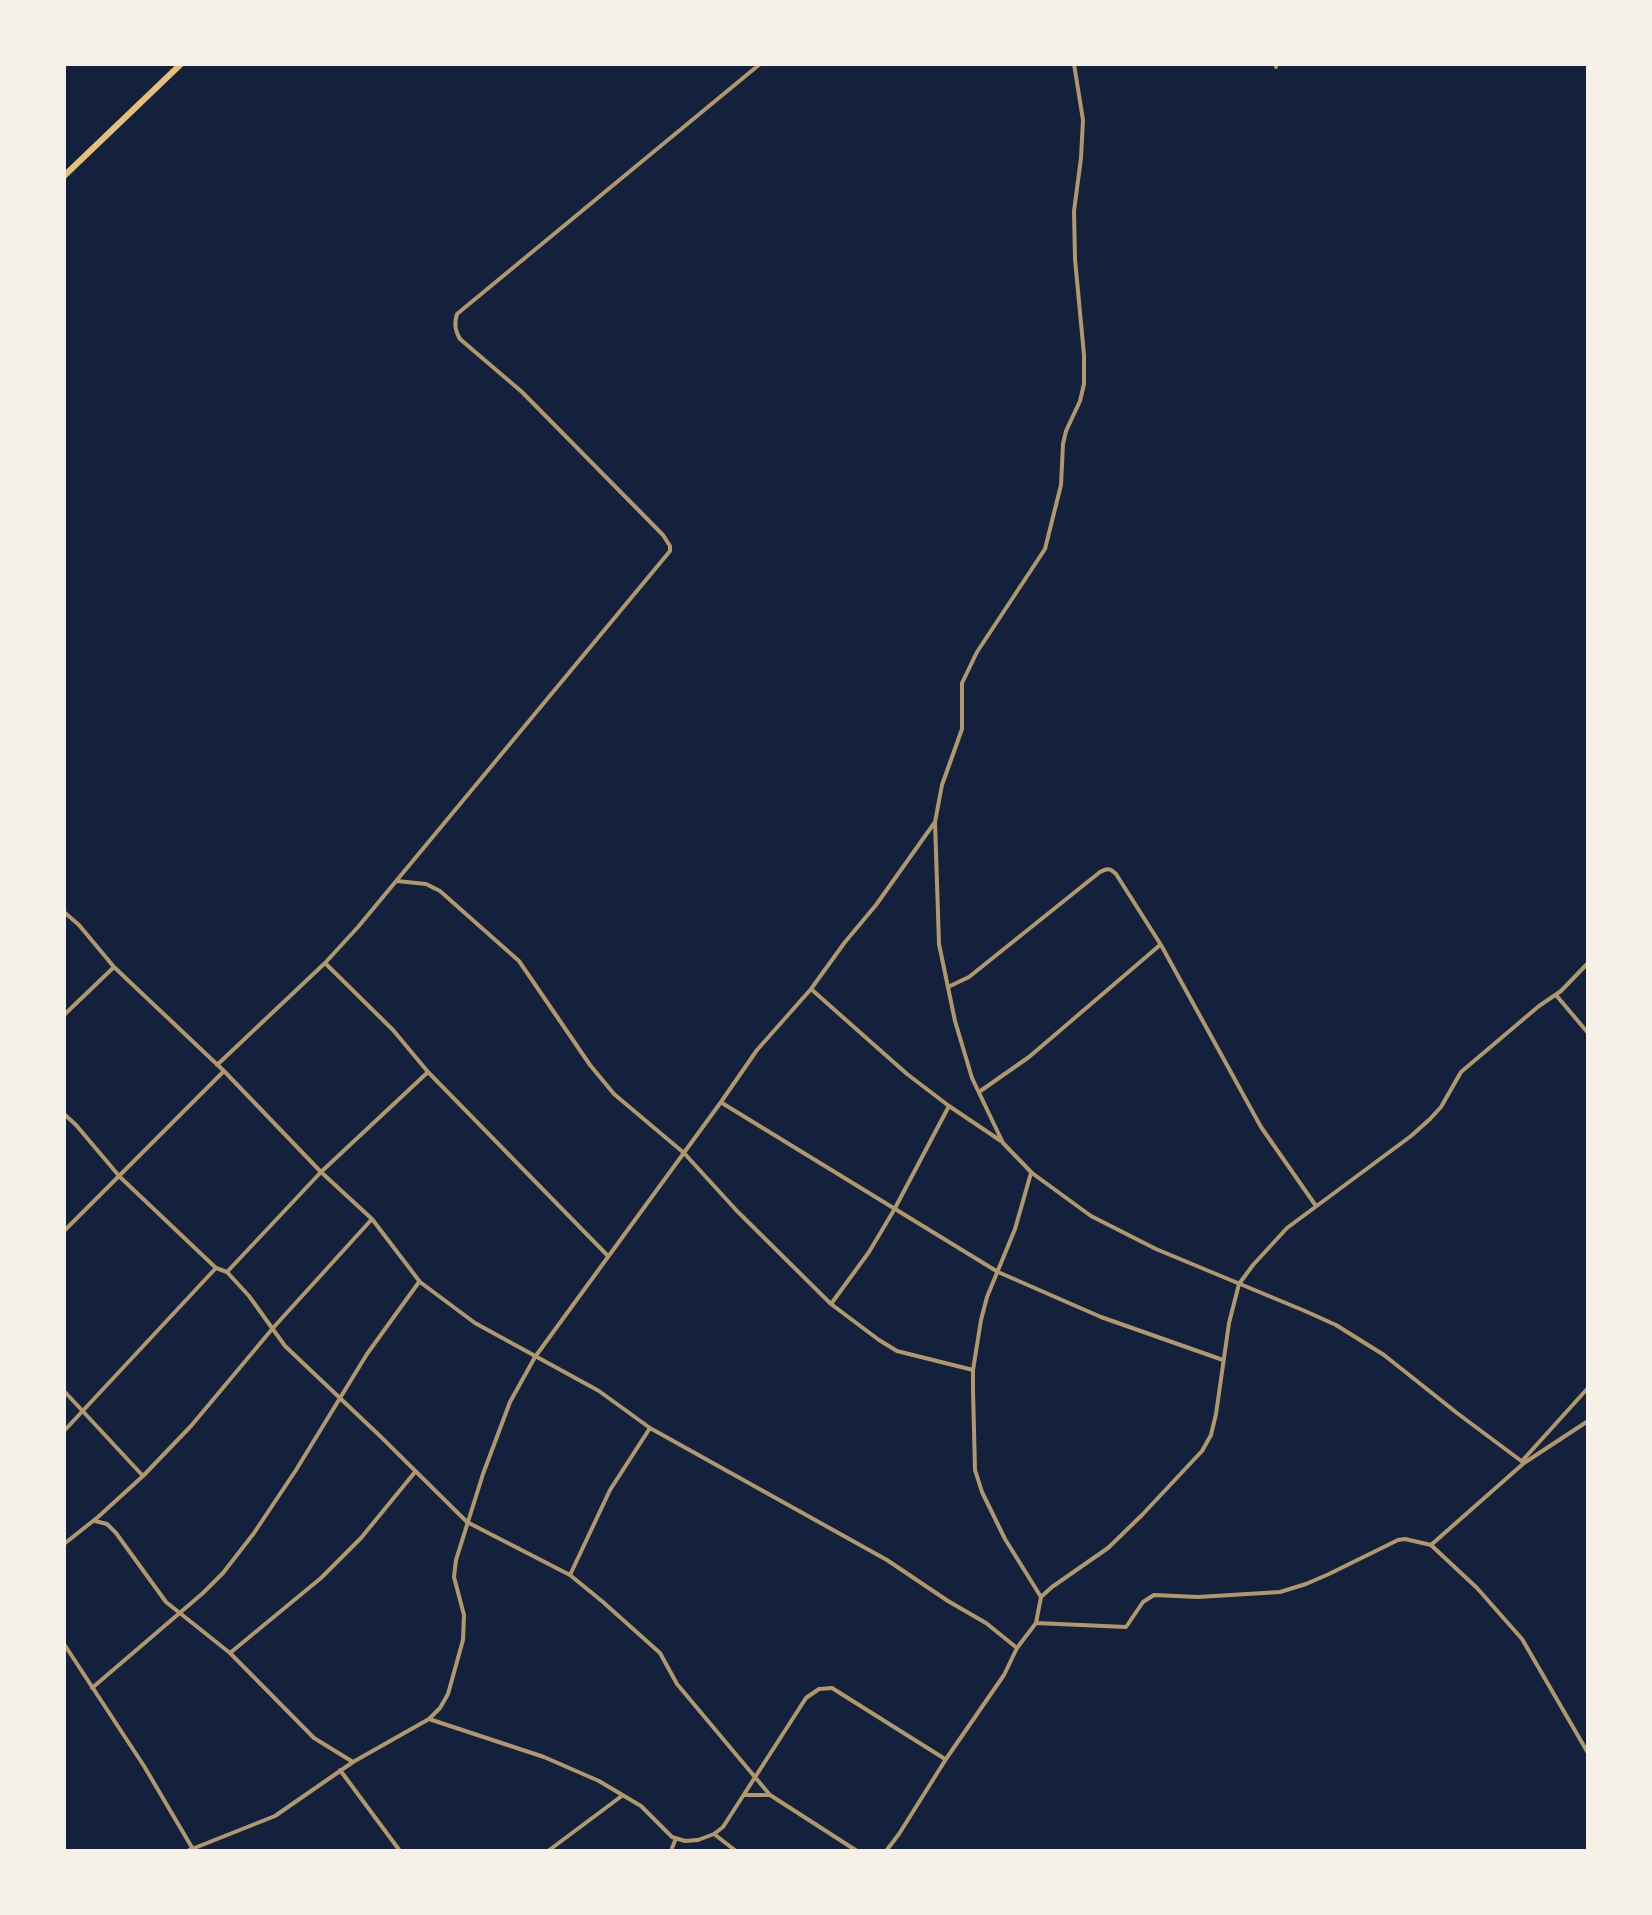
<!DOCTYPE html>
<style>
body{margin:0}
#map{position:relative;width:1652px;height:1915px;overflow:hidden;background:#14213d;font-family:Commissioner,sans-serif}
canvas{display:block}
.frame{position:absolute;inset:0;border:66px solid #f6f1e7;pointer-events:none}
</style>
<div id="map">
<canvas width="1652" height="1915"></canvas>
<div class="frame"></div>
</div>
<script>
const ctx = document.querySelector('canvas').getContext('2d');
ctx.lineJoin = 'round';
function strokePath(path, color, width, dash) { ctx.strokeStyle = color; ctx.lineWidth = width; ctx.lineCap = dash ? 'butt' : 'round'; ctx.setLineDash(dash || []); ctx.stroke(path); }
strokePath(new Path2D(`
 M1074 64 1083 120 1081 158 1074 211 1075 259 1084 355V384L1080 401 1066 431 1063 444 1061 485 1045 549 977 652 962 683V729L942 785 935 822 939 944 955 1021 972 1078 1003 1143 1032 1173 1091 1216 1156 1249 1305 1311 1336 1325 1384 1355 1457 1413 1524 1463
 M1276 64V67
 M397 881 426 884 440 891 519 961 590 1065 614 1094 684 1153 737 1211 831 1304 879 1340 897 1351 973 1370
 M64 912 79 925 114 967 224 1071 321 1172 372 1219 420 1282 475 1323 599 1391 650 1428 887 1560 948 1601 986 1623 1017 1648
 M325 963 393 1030 428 1072 608 1256
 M948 987 969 977 1100 872C1107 868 1110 868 1116 874L1161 945 1261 1127 1316 1206
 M811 989 907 1074 949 1106 1001 1141
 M1556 995 1588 1033
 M64 1015 114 967
 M217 1065 325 963 358 927 670 551V546L663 535 522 392 460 339C455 330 454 324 457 314L760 64
 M979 1092 1029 1057 1160 945
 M722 1103 998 1272 1101 1317 1223 1360
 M64 1114 76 1125 120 1177 216 1268 227 1272 249 1296 285 1346 380 1436 467 1522 570 1575 603 1602 660 1653 677 1684 770 1795 857 1851
 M1031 1173 1015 1229 987 1297 981 1320 973 1370V1390L975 1470 982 1492 1005 1539 1041 1597
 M64 1231 223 1072
 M227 1272 321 1172 428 1072
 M831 1304 869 1252 894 1210 949 1106
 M64 1391 143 1476
 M64 1431 215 1269
 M1522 1461 1588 1388
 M95 1521 107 1524 116 1533 166 1602 230 1653 314 1738 353 1762
 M64 1544 98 1517 143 1476 191 1426 273 1328 372 1219
 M1431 1545 1524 1463 1588 1421
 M570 1575 610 1490 650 1428
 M1036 1623 1126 1627 1143 1602 1154 1595 1198 1597 1280 1592 1306 1584 1329 1574 1398 1540 1405 1539 1431 1545 1477 1588 1522 1639 1588 1753
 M64 1644 144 1766 194 1851
 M230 1653 321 1578 361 1538 415 1472
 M92 1688 203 1593 223 1573 254 1533 296 1470 367 1354 419 1282
 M429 1719 544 1757 599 1781 641 1806 672 1837 685 1841 698 1840 714 1834 723 1827 806 1698 819 1689 832 1688 945 1759
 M340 1770 400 1851
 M744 1795H770
 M714 1834 736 1851
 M187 1851 275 1816 353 1762 429 1719 440 1708 448 1694 463 1640 464 1615 454 1577 456 1560 483 1474 510 1402 535 1357 721 1102 757 1050 811 989 845 942 876 905 935 822
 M548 1851 623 1795
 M671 1851 676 1838
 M886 1851 899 1834 946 1759 1004 1675 1017 1648 1036 1623 1041 1597 1052 1587 1108 1548 1142 1515 1202 1451 1211 1435 1216 1414 1229 1323 1239 1284 1253 1265 1287 1228 1411 1136 1430 1119 1441 1107 1461 1072 1539 1006 1561 991 1588 963`), '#b1986c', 4);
strokePath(new Path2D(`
 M64 176 181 64`), '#e5c07b', 6);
</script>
